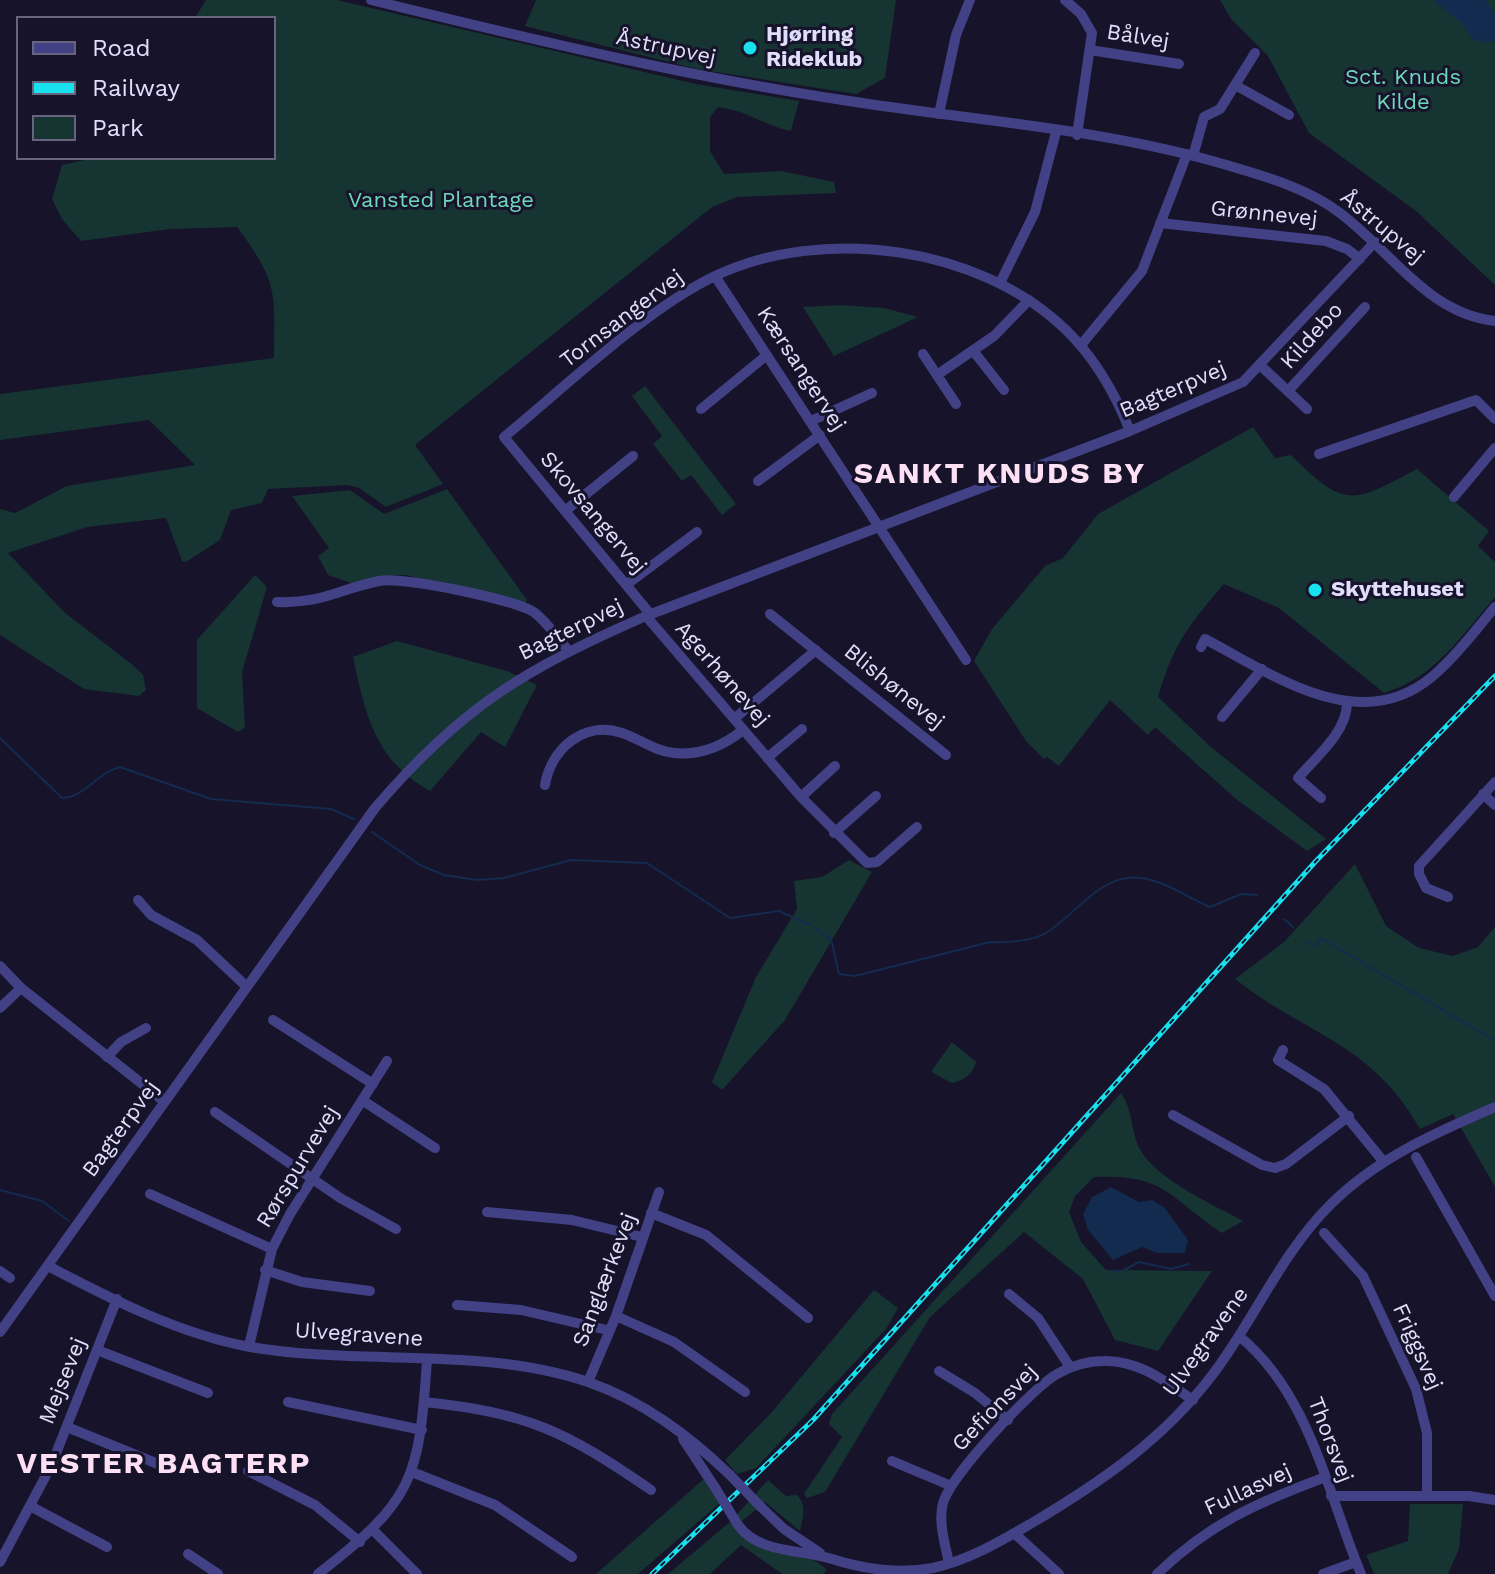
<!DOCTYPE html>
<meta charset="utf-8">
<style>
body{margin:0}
#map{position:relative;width:1495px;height:1574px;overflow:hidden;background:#16132a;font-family:"Work Sans",sans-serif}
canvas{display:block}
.legend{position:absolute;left:16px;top:16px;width:260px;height:144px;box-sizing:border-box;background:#16132a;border:2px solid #67647e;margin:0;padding:10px 14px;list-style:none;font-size:24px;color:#e1defd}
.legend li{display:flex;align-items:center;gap:16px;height:40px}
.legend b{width:40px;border:2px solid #67647e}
</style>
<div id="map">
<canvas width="1495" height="1574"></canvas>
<ul class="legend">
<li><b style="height:10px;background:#424185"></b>Road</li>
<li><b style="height:10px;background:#18e1ef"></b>Railway</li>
<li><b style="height:22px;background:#163431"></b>Park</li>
</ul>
</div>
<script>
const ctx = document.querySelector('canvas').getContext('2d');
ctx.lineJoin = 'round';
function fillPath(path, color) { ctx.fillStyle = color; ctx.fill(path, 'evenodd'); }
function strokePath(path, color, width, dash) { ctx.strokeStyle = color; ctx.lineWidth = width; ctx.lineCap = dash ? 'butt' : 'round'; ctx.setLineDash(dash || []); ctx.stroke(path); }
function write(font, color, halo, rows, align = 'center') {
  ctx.font = font + ' "Work Sans",sans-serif'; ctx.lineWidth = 6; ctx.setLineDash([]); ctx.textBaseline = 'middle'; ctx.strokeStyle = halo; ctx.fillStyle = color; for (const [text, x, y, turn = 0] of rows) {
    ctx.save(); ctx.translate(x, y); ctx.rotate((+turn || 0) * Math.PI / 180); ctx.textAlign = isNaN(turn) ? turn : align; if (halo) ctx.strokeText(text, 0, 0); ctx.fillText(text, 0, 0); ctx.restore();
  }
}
fillPath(new Path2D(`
 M206 0H337L696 84 799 101 791 131C765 126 746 110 718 107L710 117V151L724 174 781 171 834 182 836 193 737 197 712 207 415 445 443 484 386 507 359 488 348 485 268 489 262 503 231 510 220 540 186 562 182 561 166 518 87 527 8 553 64 612 134 666 143 675 146 690 139 696 84 689 0 635V509L15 513 67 486 195 465 149 420 0 440V394L274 358C275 292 278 282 237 227L170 229 81 241 62 219 52 199 62 165 93 158H274V18H195Z
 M536 0H896L885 78 856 94 697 69 525 26Z
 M1220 0H1495V285L1416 211 1309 133 1268 56 1231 19Z
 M840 305 884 308 918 317 834 356 803 307Z
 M645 386 736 504 722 515 691 475 682 481 653 444 662 436 632 396Z
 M1253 427 1275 458 1291 455C1346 510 1353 503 1417 469L1489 531 1478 546 1495 562V597C1462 635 1435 678 1384 693L1279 608 1224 584C1188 626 1174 643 1158 697L1211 747 1326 839 1307 851 1236 799 1155 727 1148 735 1110 700 1059 766 1047 757 1044 759 1026 741 974 661 992 629 1045 566 1063 558 1098 514Z
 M447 489 527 600 525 605 406 575 386 576 354 584 328 575 318 556 329 548 292 496 350 490 384 514Z
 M255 575 267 587 242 672 245 728 238 732 197 708V640Z
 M397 641 507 671 537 685 505 747 481 732 430 791C374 759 366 716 353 657Z
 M849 860 872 872 785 1020 722 1090 712 1082 756 977 797 909 794 881 822 877Z
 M1355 864 1386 926 1419 948 1453 956 1478 947 1495 927V1187L1453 1114 1420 1129C1371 1042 1306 1035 1235 979L1284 942Z
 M952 1042 976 1062C973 1075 964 1080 952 1083L931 1072Z
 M1121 1093C1134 1111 1130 1132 1141 1151 1158 1180 1214 1205 1243 1221L1222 1233C1168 1197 1166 1174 1094 1177L1075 1196 1069 1212 1081 1242 1106 1270 1212 1271 1158 1351 1115 1340 1083 1279 1024 1232 930 1317 825 1492 807 1498 804 1494 842 1437 829 1424 832 1414Z
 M874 1290 898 1308 886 1329 756 1468 737 1474 725 1460 771 1413Z
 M706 1477 720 1503 638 1574H596Z
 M768 1480 786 1496 797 1495C807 1505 803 1518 800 1531L765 1502 736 1526C756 1554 803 1545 827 1570L823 1574H782L741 1545 710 1574H668L731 1521Z
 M1410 1504H1463L1459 1549 1448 1574H1374L1366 1555 1408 1541Z`), '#163431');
fillPath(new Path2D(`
 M1433 0H1486L1495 15V40L1487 43 1473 40 1462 23Z
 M1111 1187 1139 1202 1152 1200 1164 1207 1188 1240 1185 1253H1157L1142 1247 1113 1260 1088 1230 1083 1214 1092 1197Z`), '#132b4e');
strokePath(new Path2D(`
 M0 738 62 798C84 798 98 772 120 767L211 799 331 809 354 819
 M372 832 420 865 444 875 477 880 504 878 571 860 647 863 730 918 779 911 810 925
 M1284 919 1293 927
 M815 928 831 939 839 974 855 976 990 942C1006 943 1036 941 1049 931 1079 911 1101 873 1142 878 1164 881 1189 898 1210 907L1241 894 1257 895
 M1307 941 1315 946 1321 938 1495 1041
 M0 1190 42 1201 69 1221
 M1124 1270 1139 1262 1171 1269 1189 1264
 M1113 1271 1120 1272`), '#132b4e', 2);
strokePath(new Path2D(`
 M371 0C530 39 688 77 849 101 976 121 1107 129 1230 166 1267 177 1309 189 1340 213 1391 251 1428 314 1495 321
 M1065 0 1081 14 1092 33 1077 135
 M1090 50 1179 64
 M1235 85 1289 115
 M939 114 956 35 970 0
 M1193 156 1204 117 1220 109 1255 53
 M1160 223 1326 241 1347 249 1360 259
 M715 276 966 660
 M1000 283 1035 212 1056 132
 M1081 345 1142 271 1187 154
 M974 352 1004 390
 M923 354 956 404
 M1261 366 1307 409
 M937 375 994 336 1029 300
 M1288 391 1365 307
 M701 409 767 355
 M811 421 872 393
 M1319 454 1476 400 1495 419
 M758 481 820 435
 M1454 497 1495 448
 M565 511 633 456
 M626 585 697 532
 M277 602C321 604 339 589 379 581 401 576 518 600 535 613 548 623 557 638 568 650
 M770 614 946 755
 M651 615 504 437C565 387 646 309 715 276 822 225 980 246 1066 330 1096 359 1115 393 1130 431
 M646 616 801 797 867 863 877 862 917 827
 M1201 647 1205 639C1274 675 1360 738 1433 676 1456 656 1475 631 1495 607
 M1222 717 1262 669
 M734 719 816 650
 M767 758 802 729
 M545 785C551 749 584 720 622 733 640 739 654 751 674 753 701 756 723 746 743 730
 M1483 794 1495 805
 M801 797 835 766
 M1321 798 1298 778C1316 757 1347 732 1347 703
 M834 833 876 796
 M1448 897 1426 888 1419 874V866L1495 782
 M138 900 151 915 197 940 247 987
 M0 966 21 988 165 1102
 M0 1008 21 988
 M273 1020 373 1084
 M1283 1050 1278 1060 1324 1089 1383 1161
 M107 1057 121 1042 146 1028
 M362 1100 435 1148
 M215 1112 342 1199 396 1229
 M1173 1115 1262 1165 1275 1168 1286 1164 1349 1116
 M1416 1157 1495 1296
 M150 1194 272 1249
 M487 1212 572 1220 642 1237
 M651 1213 706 1235 808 1318
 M1324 1233 1363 1276 1416 1389 1427 1433V1495
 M48 1266C111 1299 179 1334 250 1347 361 1366 481 1346 588 1382 643 1401 688 1435 729 1474
 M265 1270 302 1282 370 1291
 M0 1271 10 1278
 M1009 1294 1038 1318 1070 1367
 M457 1305 521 1310 607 1330
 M616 1316 674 1342 745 1392
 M0 1332 375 808C461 707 525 669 646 616L1130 431 1243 382 1375 242
 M1239 1336C1310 1394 1327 1492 1361 1574
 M249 1346 272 1249 290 1214 387 1061
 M97 1350 208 1393
 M939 1371 975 1393 1008 1420
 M588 1382 616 1316 659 1192
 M288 1402 422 1430
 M424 1402C529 1413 565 1431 651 1490
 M67 1427 158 1464
 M683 1439 716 1489
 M892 1461 949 1485
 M248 1471 315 1505 360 1542
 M412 1472 495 1505 572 1557
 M1331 1496H1469L1495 1500
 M30 1506 107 1547
 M761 1507 784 1529 820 1553
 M738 1525C759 1554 801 1549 832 1559 866 1570 898 1574 933 1568 969 1560 1001 1541 1032 1523 1101 1482 1164 1439 1213 1374 1254 1320 1281 1254 1330 1205 1377 1158 1435 1133 1495 1107
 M373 1530 417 1574
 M1014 1533 1059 1574
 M188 1554 218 1574
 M0 1562 51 1466 117 1299
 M949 1563C945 1544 938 1522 943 1503 951 1475 1031 1389 1057 1374 1071 1366 1087 1361 1104 1361 1138 1360 1165 1381 1193 1400
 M318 1574C414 1500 419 1479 427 1360
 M1157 1574C1209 1524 1256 1503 1323 1478
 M1323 1574 1356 1562`), '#424185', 10);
const rail = new Path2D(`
 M652 1574 813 1420 1316 861 1495 676`);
strokePath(rail, '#18e1ef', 5);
strokePath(rail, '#16132a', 2, [6]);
strokePath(new Path2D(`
 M729 1474 761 1507
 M716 1489 738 1525`), '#424185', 10);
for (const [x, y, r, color] of [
 [750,48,8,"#18e1ef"],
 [1315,590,8,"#18e1ef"]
]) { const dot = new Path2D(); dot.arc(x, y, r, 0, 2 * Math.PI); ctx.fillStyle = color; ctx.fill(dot); strokePath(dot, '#16132a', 3); }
write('bold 22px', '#e1defd', '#16132a', [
 ["Hjørring",766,35],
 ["Rideklub",766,60],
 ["Skyttehuset",1331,590]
], 'left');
write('22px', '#e1defd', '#16132a', [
 ["Bålvej",1138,37,9],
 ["Åstrupvej",666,48,12],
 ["Grønnevej",1264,214,6],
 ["Åstrupvej",1382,227,40],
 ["Tornsangervej",622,319,-37],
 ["Kildebo",1312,336,-48],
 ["Kærsangervej",801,369,57],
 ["Bagterpvej",1173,390,-23],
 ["Skovsangervej",593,513,50],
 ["Bagterpvej",571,630,-26],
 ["Agerhønevej",722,674,49],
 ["Blishønevej",894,687,39],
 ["Bagterpvej",121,1129,-54],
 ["Rørspurvevej",298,1167,-59],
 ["Sanglærkevej",605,1280,-69],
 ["Ulvegravene",359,1335,4],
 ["Ulvegravene",1206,1342,-54],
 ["Friggsvej",1417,1347,66],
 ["Mejsevej",63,1381,-68],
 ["Gefionsvej",995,1408,-46],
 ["Thorsvej",1330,1440,69],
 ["Fullasvej",1248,1490,-25]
]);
write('22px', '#6dd9bb', '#16132a', [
 ["Sct. Knuds",1403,78],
 ["Kilde",1403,103],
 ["Vansted Plantage",441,201]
]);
ctx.letterSpacing = '2px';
write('bold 30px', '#fde0f3', '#16132a', [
 ["SANKT KNUDS BY",1000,474],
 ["VESTER BAGTERP",164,1464]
]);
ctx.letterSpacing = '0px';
</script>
